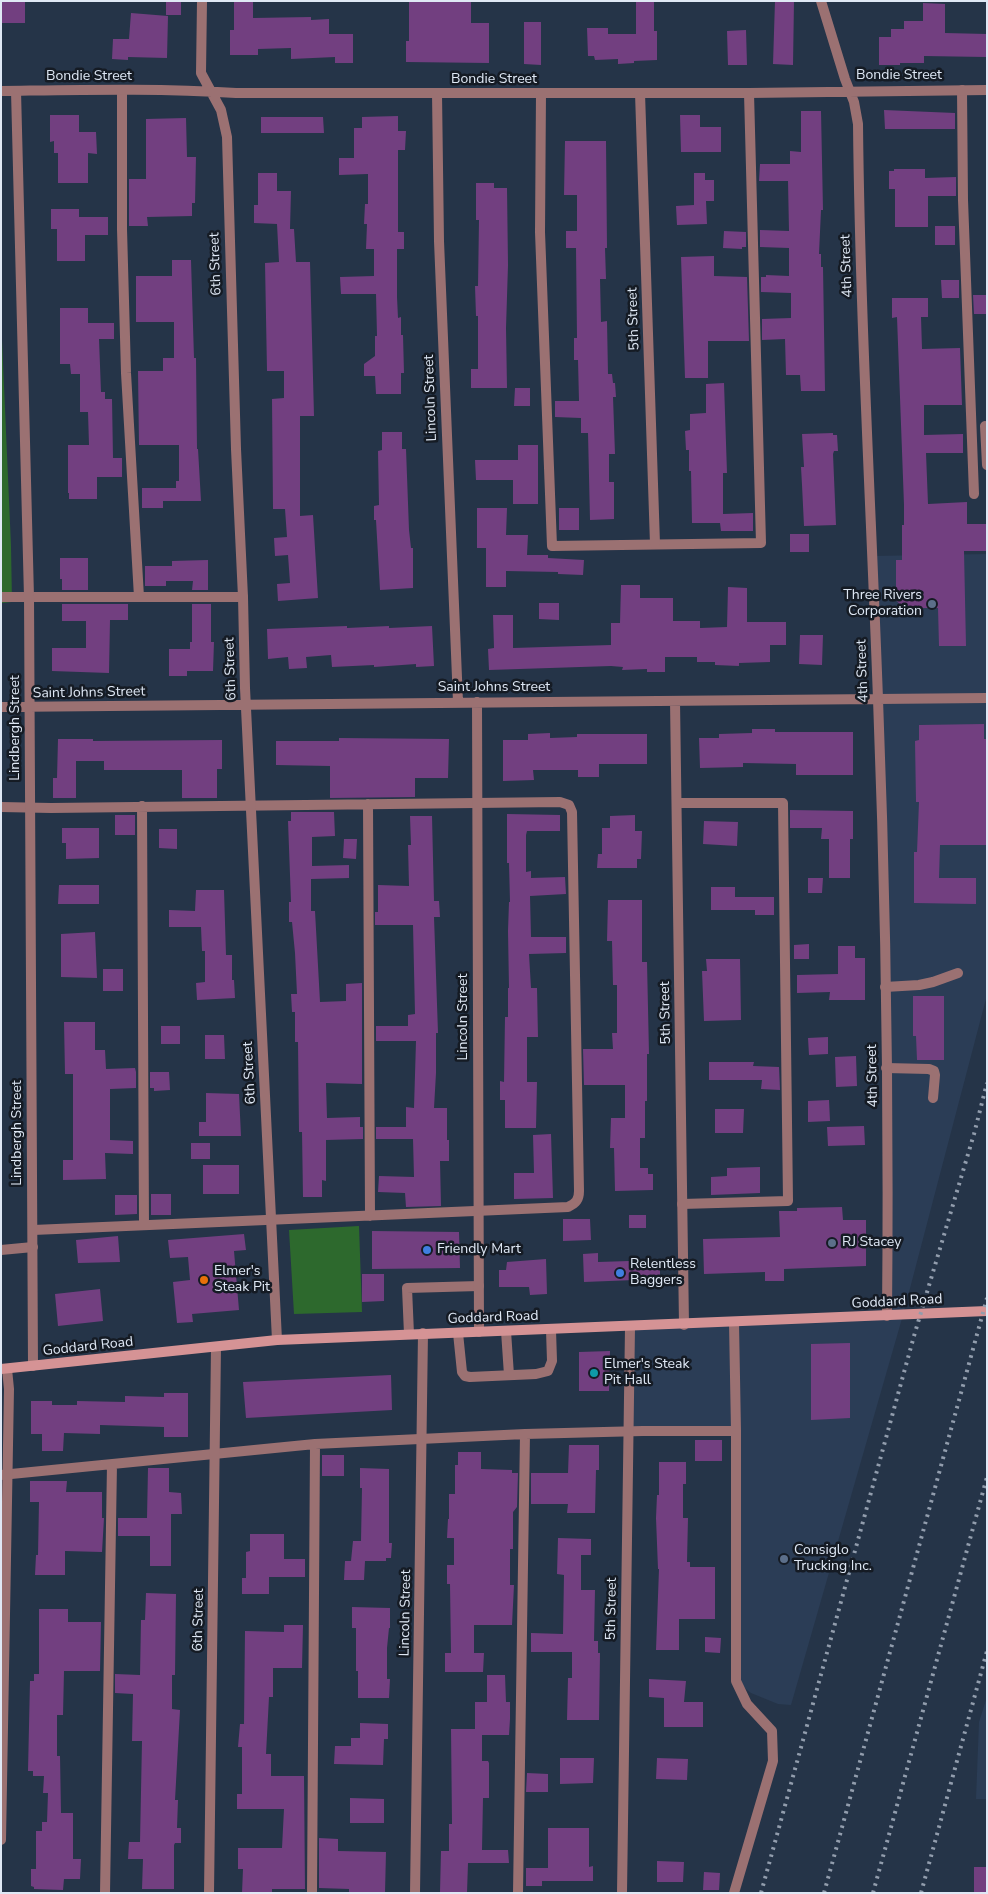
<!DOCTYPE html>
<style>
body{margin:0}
#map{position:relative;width:988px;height:1894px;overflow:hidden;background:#253448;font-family:"Nunito Sans",sans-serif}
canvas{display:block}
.frame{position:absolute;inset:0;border:2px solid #dfe8f5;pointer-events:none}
</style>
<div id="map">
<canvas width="988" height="1894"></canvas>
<div class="frame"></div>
</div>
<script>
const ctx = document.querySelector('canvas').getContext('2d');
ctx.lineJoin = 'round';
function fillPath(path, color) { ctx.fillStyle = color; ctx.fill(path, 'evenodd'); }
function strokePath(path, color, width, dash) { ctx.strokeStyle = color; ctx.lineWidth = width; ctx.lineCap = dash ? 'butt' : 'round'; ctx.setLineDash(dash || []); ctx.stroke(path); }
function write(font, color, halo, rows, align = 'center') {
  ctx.font = font + ' "Nunito Sans",sans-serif'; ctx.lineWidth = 5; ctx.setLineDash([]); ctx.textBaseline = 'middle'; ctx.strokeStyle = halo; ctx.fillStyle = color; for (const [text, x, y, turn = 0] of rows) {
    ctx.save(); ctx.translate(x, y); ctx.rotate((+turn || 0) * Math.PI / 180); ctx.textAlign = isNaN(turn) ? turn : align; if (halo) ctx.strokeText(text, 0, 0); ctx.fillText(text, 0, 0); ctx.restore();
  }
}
fillPath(new Path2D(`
 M987 554V995L903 1315 791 1705 778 1704 751 1693 736 1681V1431L628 1432 630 1327 887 1316 888 1188 872 556Z
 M987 1697V1799H976L979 1722Z`), '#2b3d56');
fillPath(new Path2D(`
 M1 317 11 546 12 602 1 603Z
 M359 1226 362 1312 294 1314 289 1230Z`), '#2d692d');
fillPath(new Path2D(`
 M2 1H25V23H2Z
 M166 1H181V15H166Z
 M234 1H253V18L311 17V20L329 19V34H353V63H335V57L291 59V48L258 49V55H230V30H234Z
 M409 1H471V23H489V63L406 62V41H409Z
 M636 1H654V31H657V60L634 61V63L618 64V59L595 60 594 56H588L587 28H608V34H636Z
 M775 1H794L793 65 773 64Z
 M923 3 945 4V33L987 34 986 57 924 56V63H900V65H879V37H891V29H904V21H923Z
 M131 13 168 16 167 58 128 57V60L112 59 113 39H129Z
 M524 22H541V65L524 64Z
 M746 30 747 65H728L727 31Z
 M884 110 955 113V129H885Z
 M801 111H821L823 210H821L819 254H821V267H823L825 391H801L800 375H786L785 339 762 340V319L791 318V293L761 292V277H766V275L789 276V248L760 247V230L789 231 788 181H759L760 164H790V151L801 152Z
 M50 115H79V132H96L97 154 88 153V183H58V153H54V141L50 142Z
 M680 115H700V127H721V152H681Z
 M398 116V131H406L405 150H398V232H404V249H397V297L398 318 401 317V335H403L404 373H401V394H376L375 376H364V364L375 356V336H377L376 294H341L340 277 374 276V249H366L367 224H364L365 204H368V174L339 175V158H354V128H362V117Z
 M261 117H323L324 133H261Z
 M186 118 187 157H196L195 203H192V216L147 217 148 226H129V179H146V119Z
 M565 141H606L607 248H605L606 279H600L601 322 607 321 608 374H612L613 383H615L616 397H613L615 454H609V482H614V519L590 520 588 433H581V418L555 417V401H579L578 360H574V338H577L576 248H566V231H577V195H564Z
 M894 169H925V178L956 177V196H928V227H895V189H889V171H894Z
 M258 173H277V191H291L290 229H294L296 262H310L314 416H300V516L313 515 318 598 278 601 277 584 290 583 288 555 275 556 274 538 287 537 285 509H273L272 399 284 398V371H267L265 263 279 262 277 224 254 223V205H258Z
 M694 173H705V180H714V201H706L707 224 677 225 676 206 694 205Z
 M476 183H494V188H507L508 265 506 328 507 388H471V369H478V316H476L475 286H478L479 220H476Z
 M51 209H79V217H108V235H85V261H57V229H51Z
 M935 226H955V245H935Z
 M724 231 746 232V247H742V249L723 248Z
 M714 256V276L747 277 749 341H708V378H685L681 257Z
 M172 260H191L194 358H196L197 449H198L201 501H163V508H142V488H176V481H179V445H139L138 371H163V358H174V322H136V276H172Z
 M941 280H959V298H942Z
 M973 295H987V314H974Z
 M892 298H928V317H921L922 349 960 348 962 405H924V435L963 434V453H926L928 504 967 502V524H987V551H964L966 646H939L938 608H903L896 600V560H902V525H904V505L897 317 892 318Z
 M60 308H88V323H114V339H99L101 392H105V399H112L113 458H122V477H97V499H69V493H68V445H89L88 412H80V374H71L70 364H60Z
 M724 383 727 473H723V514L753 513V531H721L720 523H692L691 471H689V450H686L685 431 690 430V414L706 413V384Z
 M515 388H530V406H514Z
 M382 432H402V449H406L409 530 411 548H413V588L380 590 376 520H374V506L379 505 378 451 382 450Z
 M833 433V435H837L838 451H834L833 454 836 525 804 526 802 485 801 467H804L802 434Z
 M518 445H538V504H513V480H476L475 460H518Z
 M477 508H507L506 535H528L527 555H548V558L584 560 583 575 558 574V572L506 571V587H486V548H477Z
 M559 508H579V530H559Z
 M790 534H809V552H790Z
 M60 558H88V590H62V579H60Z
 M208 560V590H192L193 581H166V586H145V566H172V561Z
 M621 585H640V598H673V621H700V628L727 627 728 587 747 588V622H786V645H770V662L739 663V666L715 665V662H697V657H665V672H647V669L622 670 623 667 611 666 489 670 488 649 494 648 493 615H513V648L611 645V623H620Z
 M539 603H559V620L539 619Z
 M62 604H128V620H110L109 673 52 671V648H86V621H62Z
 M192 604H211V642H214L213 671H187V676H169V649H190V642H192Z
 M347 626V628L389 626V628L432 626 434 666 416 667V664L374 667V665L332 667 331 655 306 657 307 668 289 669 288 657 268 659 267 629Z
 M800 635H823L822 665 799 664Z
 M984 724V739H987V845H940L939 878H976V904L914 903V852H917L919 802H916L915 741 919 740V725Z
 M752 729H775V732H853V775H796V764L743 763V767L700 768 699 738H719V734L752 733Z
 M550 733V738L577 737V734H647V764H599V777H578V770H533L534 780 503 781V740H528V734Z
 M339 738 449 739 448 778H415V797L330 798V766L276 765V741H339Z
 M58 739H93V741L222 740V769H217V798H182V770H104V761H76V798H53V778H57Z
 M790 810 853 811V839H850V878H829V839H821L822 828H790Z
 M291 812H334L335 836 312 837V866L349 865V878L311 879V911H315L320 1002 346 1001V984L362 983V1084L326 1083 327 1118 360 1117V1127H363V1139L326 1140V1181L322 1180V1197H303L302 1132H299L298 1042H295V1012H292L291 994H297L295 953 292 922H289V902H291L288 821H291Z
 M507 814 560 815V831H527L526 835V872L531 871V878L565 877 566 894 530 896 531 937H566V953L529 954 531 988H537L538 1037H527V1082H537L536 1128H505V1100H500V1081L504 1082 505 1017H508V988H509L508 931 509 902H510L509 863H507Z
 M115 815H135V835H115Z
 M635 815V831H642L641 859H637V868H597L598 854H602V828H610V816Z
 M410 816H432L434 901H439L440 917H434L438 1033H436V1073L434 1108H447V1140H449V1161H440L441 1206 406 1207 405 1193 378 1192 379 1176 414 1177 413 1139H376V1127H406V1107L414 1108 416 1041H376V1026H408V1015L415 1014 413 925H375V912H378V885L409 886 408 845H411Z
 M704 821 738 822 737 846 703 844Z
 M62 828H99V858L66 859V843H62Z
 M159 829H177V849L159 848Z
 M344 839H357L356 859 343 858Z
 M808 878H823L822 893H808Z
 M59 885H99V904H58Z
 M711 887H735V897H774V915H755V910H711Z
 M196 890H224L226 955H232V980H234L235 998 197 1000 196 983 205 982V951H202L201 927H169V910L195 911Z
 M608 900H642V962H647L649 1054H647V1101H645V1138H640V1168H648V1174H653V1190L615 1191 614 1148H610L611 1118H625V1085H584L583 1049H613L612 1033H617V985H613L612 941H607Z
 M95 932 97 978 61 977V934Z
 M809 944V959H794V945Z
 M838 946H855V958H865V1000H829L830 992 797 993V975L838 974Z
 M706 959H740L741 1020 704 1021 702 971H707Z
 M103 969H123V991H103Z
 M913 996H944V1060H917L916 1036H913Z
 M64 1022H95V1050H105L106 1069 135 1068 136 1072V1088L110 1089V1140L133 1141V1154L105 1153 106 1179 63 1180V1160H73V1074H65Z
 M161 1026H180V1044H161Z
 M205 1035H224L225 1059H205Z
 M828 1037V1054L809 1055 808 1038Z
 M856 1056 857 1086 836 1087 835 1057Z
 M709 1062H754L753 1066 779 1067 780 1090 761 1089 762 1080H709Z
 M150 1072H169L170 1090 154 1091V1088H150Z
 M206 1093 239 1094 241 1136H199V1122H206Z
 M829 1100 830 1121 808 1122V1101Z
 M715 1109H744L743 1133H715Z
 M864 1126 865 1145 828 1146 827 1127Z
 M551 1134 553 1198 514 1199V1173H534L533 1135Z
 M191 1143H210V1159H191Z
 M203 1165H239V1194H203Z
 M760 1167V1193L711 1195V1177L727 1176V1168Z
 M151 1194H171V1215H151Z
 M115 1195H137V1214L115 1215Z
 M842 1207 843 1220H866V1266L784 1269V1281H765V1272L704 1274 703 1239 780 1237 779 1211H797V1208Z
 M629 1215H646V1228H629Z
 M563 1219H590L591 1240 563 1241Z
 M372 1231 459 1232 460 1268 372 1269Z
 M244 1234 246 1250 234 1251 239 1310 192 1314 193 1322 177 1323 173 1282 190 1280 188 1257 170 1258 168 1240Z
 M118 1236 120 1262 78 1263 76 1240Z
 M598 1253V1262L660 1260V1279L584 1282 583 1254Z
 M546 1259 547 1294 530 1295 529 1287H499V1270H506L507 1262Z
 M362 1274H384V1301L362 1302Z
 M100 1289 103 1321 58 1326 55 1294Z
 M850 1343V1418L811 1420V1344Z
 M610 1351 609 1391H579V1352Z
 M391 1375 392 1410 246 1418 243 1382Z
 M164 1393H188V1437H164V1427L100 1425V1434L64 1433 63 1451H42V1434H31V1401H52V1405H77V1401L125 1402V1396L164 1397Z
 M695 1440H722V1461H695Z
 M569 1445H599V1470H596L595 1513H567L568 1504H531V1473H568Z
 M458 1452H481V1469L512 1470V1473H518L517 1507 513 1512V1549H510V1585H514L512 1625H474V1653H484L483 1672H445V1653H451L450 1584H447V1565H454V1538H447L448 1519H449V1494H455V1465H458Z
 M322 1455H344V1476H322Z
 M659 1462H686V1484H683V1518H688L687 1562H690V1567H715V1619H679V1650H656L659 1569H658L656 1518 657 1495H659Z
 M148 1468H169V1492L181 1493 182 1514H171V1566H150V1536H118V1518H147Z
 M360 1468 389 1469V1543H392L391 1558H386V1561H365L364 1580H344L345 1561H351L353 1541H361L362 1488H360Z
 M30 1481H67L66 1492H102V1518H104L102 1552 65 1551V1575H35L36 1555H38L39 1502H30Z
 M250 1534H284V1559H305V1577H269V1594H242V1578H246V1552L250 1551Z
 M558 1538 591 1539V1555H581V1590H595L594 1641H598V1653H600L599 1720H567L568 1678H572V1652H531V1633L563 1634 564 1575 557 1574Z
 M146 1593 176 1594 175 1675H172V1709L180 1710 175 1800H178L177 1828H181V1843H175L174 1845V1889H142L143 1859H128L129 1842H140L142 1741H132L133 1694 115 1693V1674L140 1675 141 1620H145Z
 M352 1607 390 1608V1628H389L387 1648V1679H390L389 1698H358V1671H356V1628H352Z
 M39 1609H68V1622H101L100 1671H64L63 1715H57V1756H60L61 1813H73V1859H81L80 1879H64L63 1890 34 1889V1887L31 1886V1869H36V1831H42V1822H47L48 1793H43L44 1776H33V1771H28L30 1681H34V1674H39Z
 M284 1625H303L302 1668H273V1697H269L266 1754H271V1776H304L305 1889H272V1893H242L243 1869H238V1848H282L284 1809H237V1794H242V1747H238L240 1724H244L245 1631 284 1632Z
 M705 1637 721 1638 720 1653 705 1652Z
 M487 1675H505L506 1702H510V1719L509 1735H482V1761H488L489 1763V1798H483L482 1850H508L509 1863H468L467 1893 440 1892 441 1851H449V1824H452L451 1729H475V1702H487Z
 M649 1679 686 1681 684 1702H703V1727H664V1698L649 1697Z
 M360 1723 388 1724V1739H384L383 1765 334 1764 335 1746H351V1738H360Z
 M560 1758H594L593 1783 560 1784Z
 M657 1758 688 1759 687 1780 656 1779Z
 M527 1773 548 1774V1792H526Z
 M350 1798 384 1799V1823H350Z
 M548 1828H589V1867L593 1866V1881H542V1886H526V1868H548Z
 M319 1838 338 1839V1851L386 1852 385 1893H349V1889L319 1888Z
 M657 1861 684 1862 683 1882H657Z
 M974 1867H987V1893H974Z
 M704 1872 720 1873 719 1890H703Z`), '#723f80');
strokePath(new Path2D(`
 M122 90V229L126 373 139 597
 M962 90 963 200 974 494
 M541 93 540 232 552 546 761 543 749 93
 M985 426 987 465
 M1 597H243
 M677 803H783L788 1201 682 1204
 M368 804 370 1216
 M142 806 144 1225
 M1 807 51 808 560 802 569 805 572 812 579 1191C579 1200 576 1203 568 1207L33 1230
 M885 987 919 985 933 982 958 973
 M886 1068 929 1069 934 1071 935 1075 933 1098
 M1 1250 33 1247
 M734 1323 736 1431
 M506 1331 509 1375
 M458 1333 462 1372 465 1376 470 1377 536 1374 548 1371 552 1361 551 1330
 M409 1334 407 1288 479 1286
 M1 1475 315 1444 525 1434 643 1431H736V1681L747 1704 772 1731 773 1761 734 1893
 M105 1893 112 1464
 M312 1893 315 1444
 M518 1893 525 1434`), '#9b7172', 10);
strokePath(new Path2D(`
 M202 1 201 73 221 110 227 137 236 449 243 597 245 688 277 1340
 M821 1 845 79 854 102 858 124C860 316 871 507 878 699 886 904 889 1110 887 1316
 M1 91C79 90 158 88 236 93H749L987 90
 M16 91 29 597 33 1366
 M437 93 439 241 458 702
 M640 93 655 544
 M675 701 684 1325
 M477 702 479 1332
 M1 707 987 698
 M1 1840 9 1389 7 1369
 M209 1893 216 1347
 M415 1893 423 1333
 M622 1893 630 1327`), '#9b7172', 10);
strokePath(new Path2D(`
 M1 1369 277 1340 987 1311`), '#d59395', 10);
strokePath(new Path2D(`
 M761 1893 914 1336 974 1134 987 1083
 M824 1893 987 1298
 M873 1893 987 1477
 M921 1893 987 1651`), '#929dad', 4, [2.5, 5]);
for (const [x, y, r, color] of [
 [932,604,5,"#5c6f8a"],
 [832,1243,5,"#5c6f8a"],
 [427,1250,5,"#3f7fe0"],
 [620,1273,5,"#3f7fe0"],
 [204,1280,5,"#e8710a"],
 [594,1373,5,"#0f9aa8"],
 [784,1559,5,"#5c6f8a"]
]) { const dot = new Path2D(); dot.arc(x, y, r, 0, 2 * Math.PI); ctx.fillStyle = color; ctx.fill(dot); strokePath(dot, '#151b24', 2); }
write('14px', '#dfe8f5', '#151b24', [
 ["Bondie Street",899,76],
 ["Bondie Street",89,77],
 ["Bondie Street",494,80],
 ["6th Street",216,264,-92],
 ["4th Street",847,266,-92],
 ["5th Street",634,319,-92],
 ["Lincoln Street",431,398,-92],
 ["6th Street",231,669,-92],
 ["4th Street",863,671,-92],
 ["Saint Johns Street",494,688],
 ["Saint Johns Street",89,693,-1],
 ["Lindbergh Street",16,728,-90],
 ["5th Street",666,1013,-91],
 ["Lincoln Street",464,1017,-90],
 ["6th Street",250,1073,-93],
 ["4th Street",873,1076,-91],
 ["Lindbergh Street",18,1133,-90],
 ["Goddard Road",897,1302,-3],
 ["Goddard Road",493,1318,-2],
 ["Goddard Road",88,1347,-6],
 ["5th Street",612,1609,-89],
 ["Lincoln Street",406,1613,-89],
 ["6th Street",199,1620,-89]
]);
write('14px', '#dfe8f5', '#151b24', [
 ["Three Rivers",922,596,"right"],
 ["Corporation",922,612,"right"],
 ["RJ Stacey",842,1243],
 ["Friendly Mart",437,1250],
 ["Relentless",630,1265],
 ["Baggers",630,1281],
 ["Elmer's",214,1272],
 ["Steak Pit",214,1288],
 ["Elmer's Steak",604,1365],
 ["Pit Hall",604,1381],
 ["Consiglo",794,1551],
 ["Trucking Inc.",794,1567]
], 'left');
</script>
